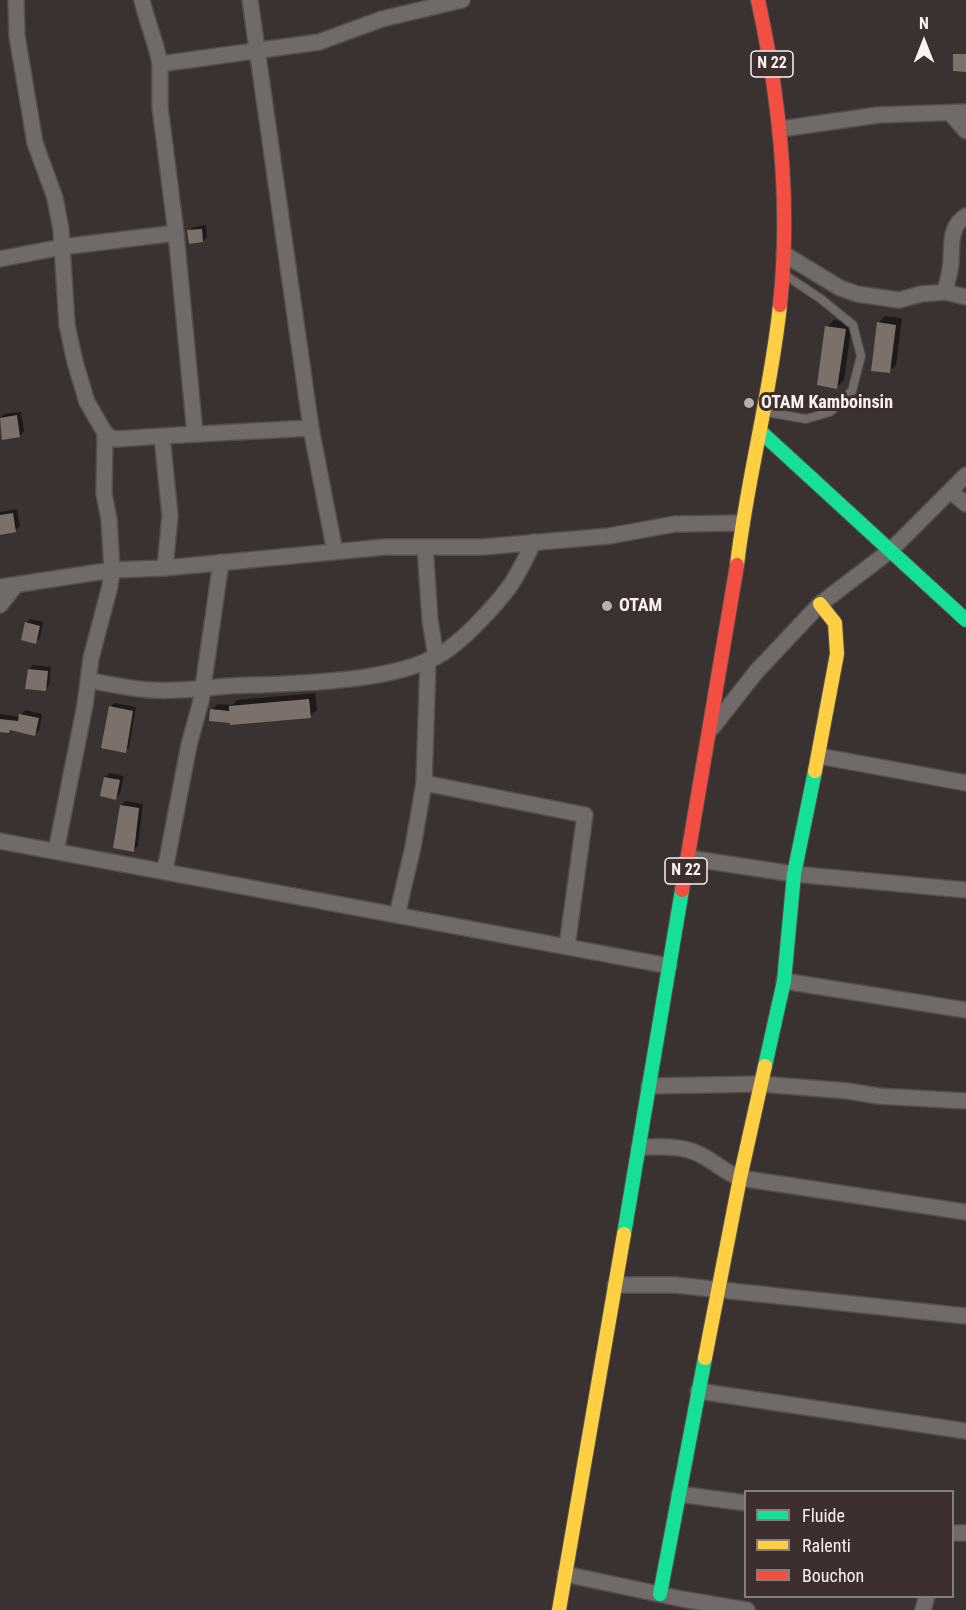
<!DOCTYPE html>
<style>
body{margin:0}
#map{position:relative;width:966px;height:1610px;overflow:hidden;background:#3a3230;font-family:"Roboto Condensed",sans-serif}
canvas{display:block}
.legend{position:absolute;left:744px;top:1490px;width:210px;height:108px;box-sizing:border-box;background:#3d2f2d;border:2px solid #897d7b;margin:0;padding:8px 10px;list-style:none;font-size:18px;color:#fcf2f0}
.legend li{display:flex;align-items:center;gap:12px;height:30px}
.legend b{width:30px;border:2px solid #897d7b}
.north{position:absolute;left:894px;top:12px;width:60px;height:60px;-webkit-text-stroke:4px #3d2f2d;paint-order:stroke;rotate:0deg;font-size:16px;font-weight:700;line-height:24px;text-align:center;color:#fcf2f0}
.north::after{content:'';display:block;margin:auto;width:21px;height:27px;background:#fcf2f0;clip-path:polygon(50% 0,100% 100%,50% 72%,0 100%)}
</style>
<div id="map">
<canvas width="966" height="1610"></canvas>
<ul class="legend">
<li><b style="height:8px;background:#16e098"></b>Fluide</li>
<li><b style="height:8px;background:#ffcf43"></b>Ralenti</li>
<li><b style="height:8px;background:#f24e42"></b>Bouchon</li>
</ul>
<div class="north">N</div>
</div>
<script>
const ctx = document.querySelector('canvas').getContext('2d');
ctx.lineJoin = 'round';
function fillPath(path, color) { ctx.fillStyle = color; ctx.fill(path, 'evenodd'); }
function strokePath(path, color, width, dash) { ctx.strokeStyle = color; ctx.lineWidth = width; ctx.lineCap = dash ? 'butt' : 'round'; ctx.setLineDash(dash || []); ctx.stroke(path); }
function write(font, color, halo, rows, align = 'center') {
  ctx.font = font + ' "Roboto Condensed",sans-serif'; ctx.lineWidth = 6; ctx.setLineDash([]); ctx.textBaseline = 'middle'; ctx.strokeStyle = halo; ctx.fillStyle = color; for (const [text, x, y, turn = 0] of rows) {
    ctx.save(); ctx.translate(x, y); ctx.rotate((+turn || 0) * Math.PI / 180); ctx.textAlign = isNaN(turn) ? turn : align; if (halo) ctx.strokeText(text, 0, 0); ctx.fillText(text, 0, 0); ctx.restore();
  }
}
fillPath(new Path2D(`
 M206 225 207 237 203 241 189 231 193 227Z
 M885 316 902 318 896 365 889 372 878 323Z
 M834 320 852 323 844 380 837 387 827 327Z
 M21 412 24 431 20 436 3 438 0 418 4 414Z
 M17 509 20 526 15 531 0 533V512Z
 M30 619 43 622 40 638 35 642 26 623Z
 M33 665 51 667 49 685 45 690 29 670Z
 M315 693 317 710 310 716 211 710 218 704 232 705 237 700Z
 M114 703 136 707 129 747 125 751 110 707Z
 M25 710 42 714 39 730 35 734 11 729 0 730V714L20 717Z
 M109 773 124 776 120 794 116 798 105 777Z
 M125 801 143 804 138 846 134 850 121 806Z`), '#0007');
fillPath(new Path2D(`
 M953 54H966V72L953 71Z
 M202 229 203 242 189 244 187 230Z
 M877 322 896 325 890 373 871 371Z
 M825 326 846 329 837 389 817 385Z
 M17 415 20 437 2 440 0 418Z
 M13 513 16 532 0 535V515Z
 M25 622 40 626 36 644 21 640Z
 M28 669 48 671 46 691 25 689Z
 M309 699 311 718 230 725V723L209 721 210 709 229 711V706Z
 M109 706 133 711 126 753 101 748Z
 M19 714 39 718 35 736 10 730 9 733 0 732V719L18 721Z
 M104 777 120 780 116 800 100 796Z
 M120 805 139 808 134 852 113 848Z`), '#7b716a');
const lane = new Path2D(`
 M766 412 806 419 830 412 852 391 861 356 853 325 821 299 788 277`);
const street = new Path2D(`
 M16 0 17 36 35 143 55 198 61 230 67 325 75 362 87 402 105 433 111 438 117 439 162 436 170 516 165 568
 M142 0C147 22 156 42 160 64
 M950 113 966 131
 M781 129 878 115 966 112
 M784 254 840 288 857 294 899 300 921 294 945 292 966 297
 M0 259 62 247 176 233
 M945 292C947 282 950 273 951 263 952 246 949 226 966 216
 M311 428 335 552
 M195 434 176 233 160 107V64L319 42 382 19 462 0
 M162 436 311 428 250 0
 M951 492 966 504
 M425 547 430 620 436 657
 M0 587 112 570 165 568 385 547H483L609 536 675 524 742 523
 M0 605 16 585
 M88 680C109 684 130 689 151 690 177 692 203 688 228 686 288 683 402 685 450 648 470 633 495 606 510 586 519 573 526 557 534 542
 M712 728 756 672 820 604 891 550 966 475
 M819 756 966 783
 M424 783 585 815 567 946
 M0 841 669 966
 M56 851 85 705 91 658 110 586 112 570 109 519 104 494 105 433
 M688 858 794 874 966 890
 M165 870 189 745 201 701 221 562
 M397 915 413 847 424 783 428 660
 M784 981 966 1010
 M649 1086 761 1084 848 1091 878 1096 966 1101
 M639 1147C659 1147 681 1145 699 1154 714 1161 724 1172 740 1178L966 1212
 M615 1285H675L966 1316
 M698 1391 966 1431
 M679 1494 746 1503
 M952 1533H966
 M565 1574 682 1599 747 1610
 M923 1610 927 1596`);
const fast = new Path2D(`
 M761 432 966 620
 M765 1066 784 981 794 874 815 771
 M624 1234 682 890
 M660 1594 705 1358`);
const slow = new Path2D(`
 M737 565C747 478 771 393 780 305
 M815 771 837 654 835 623 820 604
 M705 1358 740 1178 765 1066
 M559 1610 624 1234`);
const jam = new Path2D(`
 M758 0C780 100 791 202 780 305
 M682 890 737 565`);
strokePath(lane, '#554e4d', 10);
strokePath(street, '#554e4d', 18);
strokePath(fast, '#554e4d', 16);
strokePath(slow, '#554e4d', 16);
strokePath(jam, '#554e4d', 16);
strokePath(lane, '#706a69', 8);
strokePath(street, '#706a69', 15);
strokePath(fast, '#16e098', 14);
strokePath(slow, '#ffcf43', 14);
strokePath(jam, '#f24e42', 14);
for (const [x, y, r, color] of [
 [749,403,6,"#b8afad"],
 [607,606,6,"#b8afad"]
]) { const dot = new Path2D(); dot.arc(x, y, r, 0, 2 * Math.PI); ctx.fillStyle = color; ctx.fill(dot); strokePath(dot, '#3d2f2d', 2); }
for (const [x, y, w] of [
 [772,64,42],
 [686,871,42]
]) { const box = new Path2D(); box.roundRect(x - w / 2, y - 13, w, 26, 4.5); ctx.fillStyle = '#3d2f2d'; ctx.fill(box); strokePath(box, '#fcf2f0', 1.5); }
write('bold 16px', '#fcf2f0', null, [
 ["N 22",772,64],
 ["N 22",686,871]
]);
write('bold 18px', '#fcf2f0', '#3d2f2d', [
 ["OTAM Kamboinsin",761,403],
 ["OTAM",619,606]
], 'left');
</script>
